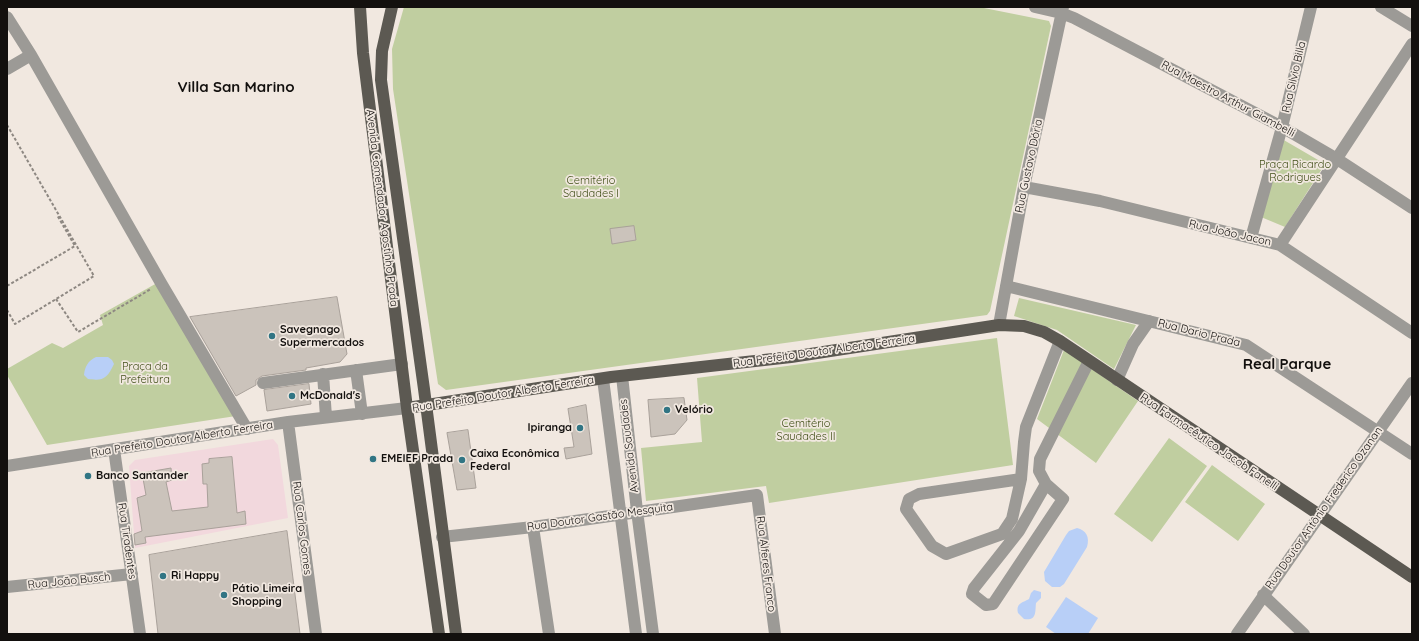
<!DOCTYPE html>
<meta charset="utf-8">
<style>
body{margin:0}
#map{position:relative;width:1419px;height:641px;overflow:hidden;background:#f1e8e0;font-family:Quicksand,sans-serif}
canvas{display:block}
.frame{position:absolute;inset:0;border:8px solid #13100e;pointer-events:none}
</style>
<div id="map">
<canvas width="1419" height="641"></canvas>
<div class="frame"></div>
</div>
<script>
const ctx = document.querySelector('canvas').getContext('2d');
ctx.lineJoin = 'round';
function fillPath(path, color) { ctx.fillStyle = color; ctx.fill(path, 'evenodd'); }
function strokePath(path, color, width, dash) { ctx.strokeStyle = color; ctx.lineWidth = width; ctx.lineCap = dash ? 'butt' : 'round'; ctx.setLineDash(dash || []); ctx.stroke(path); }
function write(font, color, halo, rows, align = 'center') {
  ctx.font = font + ' Quicksand,sans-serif'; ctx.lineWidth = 3.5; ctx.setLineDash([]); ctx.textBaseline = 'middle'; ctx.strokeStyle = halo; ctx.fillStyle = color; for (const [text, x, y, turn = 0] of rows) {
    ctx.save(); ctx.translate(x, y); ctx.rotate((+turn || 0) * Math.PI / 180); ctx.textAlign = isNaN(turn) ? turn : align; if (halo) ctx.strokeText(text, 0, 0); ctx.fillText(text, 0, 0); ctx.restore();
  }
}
fillPath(new Path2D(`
 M273 439 278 445 288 518 135 548 129 466 135 460Z`), '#f2d8dd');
fillPath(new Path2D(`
 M404 7H979L1049 21 1051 26 990 311 987 315 446 390 438 384 393 89 392 49Z
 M1282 139 1325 164 1285 227 1261 217Z
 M157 283 236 416 47 445 7 375V369L52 343 63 348 103 325 100 315Z
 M1019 298 1136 325 1114 369 1057 330 1014 316Z
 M997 338 1013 465 769 503 766 486 646 501 641 448 702 442 697 378Z
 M1064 350 1138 401 1096 463 1037 419Z
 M1169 438 1207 466 1152 542 1114 514Z
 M1212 465 1265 504 1238 541 1185 502Z`), '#c0cea0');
fillPath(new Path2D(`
 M96 357H108L112 360 114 364C107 379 103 381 88 379L84 375C85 366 88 361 96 357Z
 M1077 528C1086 530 1090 537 1087 547L1064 584 1060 587H1052L1045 581 1044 572 1066 535 1069 531Z
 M1034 590 1041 592V598L1036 603C1035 612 1037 621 1024 619L1018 613C1016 603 1022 603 1029 599L1031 593Z
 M1066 597 1098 618 1088 634H1056L1046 627Z`), '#b8cff7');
const building = new Path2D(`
 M634 226 636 240 612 244 610 229Z
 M337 297 347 354 340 362 306 368V370L262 376 256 380V385L236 396 190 317Z
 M309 384 311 404 267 411 264 390Z
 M684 398 687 420 675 434 651 437 648 400Z
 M586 405 592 454 566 459 564 448 574 447 568 409Z
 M468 430 476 488 457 490 447 433Z
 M232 457 237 513 245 511 246 524 145 537 146 543 135 545 134 534 142 531 137 498 146 495 142 473 171 468 172 480 166 482 172 511 208 507 207 484H203L202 464 209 463V459Z
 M287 531 300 634H158L149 555Z`);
fillPath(building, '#cbc3bb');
strokePath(building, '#a9a19a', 1);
strokePath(new Path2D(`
 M7 125 94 276 15 324 7 310
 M7 286 75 246 57 215
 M56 299 78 332 151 289`), '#8e8882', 2, [3, 2]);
strokePath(new Path2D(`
 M1035 7 1061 13 1074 18 1282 127 1337 159 1412 208
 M1381 7 1412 26
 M7 17 31 55 161 283 247 429
 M7 69 31 55
 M1024 187 1100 201 1280 245 1412 333
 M1251 238 1282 127 1311 7
 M1280 245 1412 44
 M1006 286 1246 345 1412 454
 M999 325 1024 187 1063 7
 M356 370 362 414
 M323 374 326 417
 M622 376 637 511 653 634
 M603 379 636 634
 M1117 380 1133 344 1149 321
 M263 383 402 364
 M288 422 316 634
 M114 449 140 634
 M7 466 288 422 407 408
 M1021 479 919 494 909 499 906 509 932 546 946 554 1002 534 1012 519 1021 479 1024 442 1026 427 1060 341
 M1046 484 1019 531 974 588 972 594 986 605 993 604 1063 499 1046 484 1039 471 1040 459 1089 361
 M533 527 549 634
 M442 537 533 527 757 495 775 634
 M7 587 132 574
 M1263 595 1304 634
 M1237 634 1412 383`), '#9c9a96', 12);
strokePath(new Path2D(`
 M360 7 363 53 407 408 439 634
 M392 7 382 51 381 80 424 389 456 634
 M407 408 611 377 791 357 999 325 1024 326 1044 332 1060 341 1412 577`), '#5c5952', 12);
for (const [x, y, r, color] of [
 [272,336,4,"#317584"],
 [292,396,4,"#317584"],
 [667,410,4,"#317584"],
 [580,428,4,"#317584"],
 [373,459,4,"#317584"],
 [462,460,4,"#317584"],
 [88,476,4,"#317584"],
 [163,576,4,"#317584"],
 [224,595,4,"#317584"]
]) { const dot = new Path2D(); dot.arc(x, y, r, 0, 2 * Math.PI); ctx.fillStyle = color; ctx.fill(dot); strokePath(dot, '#f1e8e0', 1.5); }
write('11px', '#13100e', '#f1e8e0', [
 ["Rua Silvio Billa",1294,77,-77],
 ["Rua Maestro Arthur Giambelli",1228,99,28],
 ["Rua Gustavo Dória",1029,166,-78],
 ["Avenida Comendador Agostinho Prada",382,208,83],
 ["Rua João Jacon",1230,233,13],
 ["Rua Dario Prada",1199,333,14],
 ["Rua Prefeito Doutor Alberto Ferreira",824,351,-8],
 ["Rua Prefeito Doutor Alberto Ferreira",503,394,-9],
 ["Rua Prefeito Doutor Alberto Ferreira",182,439,-9],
 ["Rua Farmacêutico Jacob Fanelli",1209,442,34],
 ["Avenida Saudades",629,446,-97],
 ["Rua Doutor Antônio Frederico Ozanan",1324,508,-55],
 ["Rua Doutor Gastão Mesquita",600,517,-8],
 ["Rua Carlos Gomes",302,528,83],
 ["Rua Tiradentes",127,541,82],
 ["Rua Alferes Franco",766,564,83],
 ["Rua João Busch",69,581,-6]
]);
write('11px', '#425019', '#f1e8e0', [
 ["Praça Ricardo",1295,165],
 ["Rodrigues",1295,178],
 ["Cemitério",591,181],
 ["Saudades I",591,194],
 ["Praça da",145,367],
 ["Prefeitura",145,380],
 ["Cemitério",806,424],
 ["Saudades II",806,437]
]);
write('bold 11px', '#13100e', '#f1e8e0', [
 ["Savegnago",280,330],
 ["Supermercados",280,343],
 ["McDonald's",300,396],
 ["Velório",675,410],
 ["Ipiranga",572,428,"right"],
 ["Caixa Econômica",470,454],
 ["Federal",470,467],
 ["EMEIEF Prada",381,459],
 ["Banco Santander",96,476],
 ["Ri Happy",171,576],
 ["Pátio Limeira",232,589],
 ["Shopping",232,602]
], 'left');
write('bold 15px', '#13100e', '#f1e8e0', [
 ["Villa San Marino",236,87],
 ["Real Parque",1287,364]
]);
</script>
